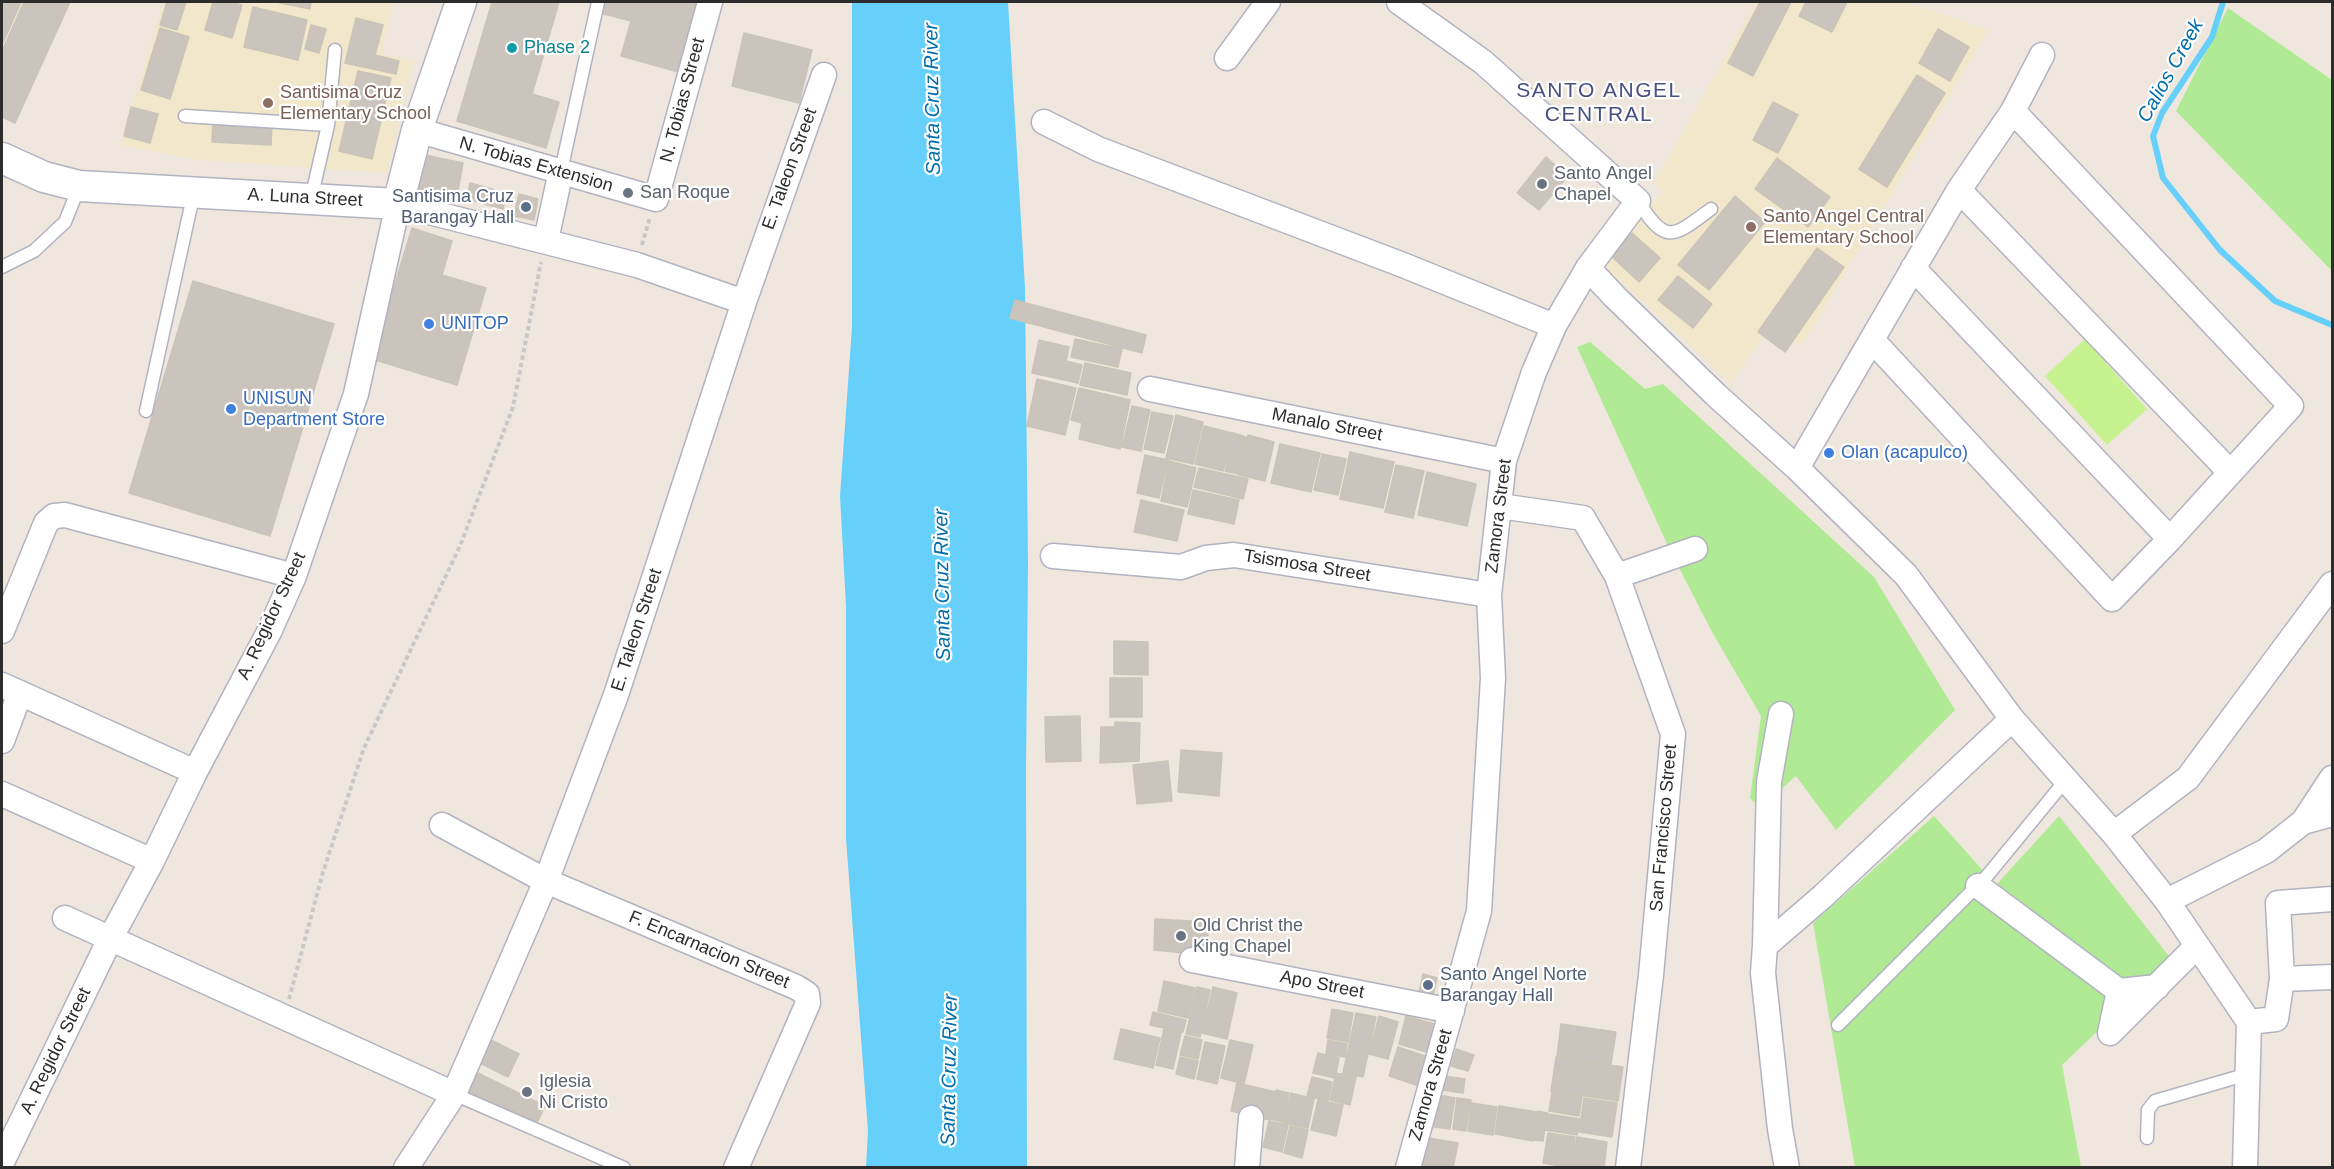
<!DOCTYPE html>
<style>
body{margin:0}
#map{position:relative;width:2334px;height:1169px;overflow:hidden;background:#efe7dd;font-family:Arial,sans-serif}
canvas{display:block}
.frame{position:absolute;inset:0;border:3px solid #2c2c2c;pointer-events:none}
</style>
<div id="map">
<canvas width="2334" height="1169"></canvas>
<div class="frame"></div>
</div>
<script>
const ctx = document.querySelector('canvas').getContext('2d');
ctx.lineJoin = 'round';
function fillPath(path, color) { ctx.fillStyle = color; ctx.fill(path, 'evenodd'); }
function strokePath(path, color, width, dash) { ctx.strokeStyle = color; ctx.lineWidth = width; ctx.lineCap = dash ? 'butt' : 'round'; ctx.setLineDash(dash || []); ctx.stroke(path); }
function write(font, color, halo, rows, align = 'center') {
  ctx.font = font + ' Arial,sans-serif'; ctx.lineWidth = 4.5; ctx.setLineDash([]); ctx.textBaseline = 'middle'; ctx.strokeStyle = halo; ctx.fillStyle = color; for (const [text, x, y, turn = 0] of rows) {
    ctx.save(); ctx.translate(x, y); ctx.rotate((+turn || 0) * Math.PI / 180); ctx.textAlign = isNaN(turn) ? turn : align; if (halo) ctx.strokeText(text, 0, 0); ctx.fillText(text, 0, 0); ctx.restore();
  }
}
fillPath(new Path2D(`
 M164 2H393L382 54 413 61 387 173 199 160 120 145Z
 M1756 2H1906L1988 30 1802 346 1770 326 1731 383 1600 262 1663 192 1654 183Z`), '#f2e6cb');
fillPath(new Path2D(`
 M2228 8 2332 80V271L2176 111Z
 M1590 342 1645 389 1663 384 1874 577 1955 710 1836 830 1796 776 1760 808 1750 798 1761 716 1712 632 1669 548 1577 347Z
 M1934 816 1996 885 2059 816 2172 960 2062 1065 2081 1167H1855L1813 923Z`), '#b0ea94');
fillPath(new Path2D(`
 M2085 339 2147 409 2107 445 2045 376Z`), '#c6f28f');
fillPath(new Path2D(`
 M852 2H1008L1025 288 1028 563 1026 771 1027 1167H866L868 1131 846 838V606L840 496 852 327Z`), '#66d0fa');
strokePath(new Path2D(`
 M2223 2 2212 37 2162 113 2153 136 2163 178 2220 250 2275 301 2332 325`), '#66d0fa', 6);
const building = new Path2D(`
 M2 2H21L2 45Z
 M24 2H70L15 123 2 117V51Z
 M167 2H186L177 30 160 25Z
 M213 2H229L242 5 232 38 205 30Z
 M276 2H311L310 9Z
 M492 2H559L532 94 559 102 546 148 457 121Z
 M603 2H702L682 73 621 56 631 21 600 13Z
 M1760 2H1791L1753 76 1728 63Z
 M1806 2H1847L1832 32 1799 16Z
 M253 7 307 20 298 60 244 47Z
 M356 18 383 25 375 55 399 61 396 74 345 63Z
 M311 25 326 29 319 53 305 49Z
 M160 28 189 37 170 99 141 90Z
 M1938 29 1969 47 1950 81 1919 63Z
 M744 33 812 50 799 103 732 86Z
 M358 71 391 78 372 159 339 151Z
 M1917 75 1945 93 1887 187 1859 169Z
 M1773 102 1798 115 1778 153 1753 140Z
 M131 107 158 114 150 143 124 136Z
 M213 121 272 125 271 145 212 142Z
 M425 155 463 163 456 202 418 192Z
 M1546 157 1568 176 1539 210 1517 193Z
 M1777 158 1830 197 1808 227 1755 189Z
 M470 183 506 193 503 209 467 199Z
 M519 194 538 199 534 220 514 216Z
 M1735 196 1765 222 1709 290 1678 265Z
 M412 228 452 241 442 275 486 288 457 385 372 359Z
 M1632 233 1660 258 1639 282 1611 256Z
 M1817 248 1844 267 1785 352 1758 332Z
 M1678 276 1712 304 1693 328 1658 300Z
 M193 281 334 324 270 536 129 493Z
 M1015 300 1146 335 1142 353 1010 318Z
 M1075 339 1122 349 1118 367 1071 357Z
 M1039 340 1069 347 1066 361 1082 365 1078 383 1032 373Z
 M1085 363 1131 373 1127 395 1080 385Z
 M1037 379 1076 388 1065 435 1027 426Z
 M1079 388 1130 400 1120 449 1079 439 1082 423 1071 420Z
 M1132 406 1150 410 1141 451 1122 447Z
 M1152 412 1173 416 1164 453 1144 449Z
 M1176 415 1203 422 1193 464 1166 458Z
 M1204 426 1232 433 1223 471 1195 464Z
 M1233 433 1246 437 1238 474 1225 471Z
 M1248 435 1274 442 1265 481 1239 475Z
 M1280 444 1320 453 1311 492 1271 483Z
 M1350 452 1394 462 1383 508 1340 499Z
 M1322 454 1346 459 1338 495 1314 490Z
 M1145 455 1168 460 1159 498 1137 493Z
 M1169 461 1196 468 1187 507 1161 501Z
 M1396 465 1424 471 1413 518 1385 512Z
 M1199 468 1248 479 1243 499 1194 487Z
 M1427 472 1476 484 1467 526 1418 515Z
 M1193 490 1239 500 1234 524 1188 514Z
 M1141 500 1184 510 1177 541 1134 532Z
 M1114 641 1148 642V675L1114 674Z
 M1110 678H1142V717H1110Z
 M1080 716 1081 761 1046 762 1045 717Z
 M1115 722 1140 723 1139 761 1100 763 1101 727H1115Z
 M1181 750 1222 753 1219 796 1178 792Z
 M1168 761 1172 801 1137 804 1133 765Z
 M1155 919 1209 922 1206 955 1154 950Z
 M1423 974 1437 978 1433 996 1419 992Z
 M1164 981 1195 988 1188 1018 1158 1011Z
 M1197 987 1210 990 1200 1037 1186 1034Z
 M1213 987 1237 993 1227 1039 1202 1033Z
 M1332 1009 1353 1013 1348 1042 1327 1038Z
 M1153 1012 1186 1020 1183 1032 1150 1025Z
 M1356 1013 1376 1017 1363 1077 1343 1073Z
 M1379 1016 1398 1022 1388 1059 1369 1054Z
 M1406 1016 1438 1025 1430 1053 1399 1044Z
 M1561 1024 1616 1032 1611 1064 1557 1056Z
 M1121 1029 1160 1038 1153 1068 1114 1059Z
 M1164 1029 1181 1033 1173 1069 1156 1065Z
 M1185 1036 1202 1040 1198 1059 1180 1055Z
 M491 1040 519 1054 508 1077 480 1063Z
 M1230 1040 1253 1045 1244 1084 1221 1078Z
 M1328 1040 1347 1044 1345 1057 1326 1054Z
 M1205 1042 1225 1046 1217 1084 1197 1079Z
 M1398 1047 1428 1057 1419 1086 1389 1076Z
 M1456 1049 1474 1055 1468 1071 1451 1066Z
 M1318 1053 1339 1058 1335 1078 1313 1073Z
 M1180 1057 1198 1061 1194 1079 1176 1074Z
 M1556 1057 1623 1067 1618 1101 1551 1091Z
 M478 1073 545 1106 535 1127 468 1094Z
 M1336 1073 1356 1077 1350 1105 1330 1100Z
 M1444 1076 1465 1079 1463 1093 1442 1090Z
 M1312 1077 1332 1082 1328 1101 1307 1096Z
 M1237 1083 1276 1092 1270 1120 1231 1111Z
 M1276 1090 1289 1093 1283 1122 1270 1119Z
 M1552 1092 1582 1097 1579 1116 1549 1111Z
 M1291 1093 1314 1099 1308 1128 1284 1123Z
 M1439 1095 1455 1098 1450 1129 1434 1127Z
 M1457 1098 1471 1100 1466 1131 1453 1129Z
 M1584 1098 1617 1103 1612 1137 1579 1132Z
 M1318 1100 1343 1105 1336 1136 1311 1130Z
 M1472 1103 1497 1107 1493 1135 1468 1131Z
 M1499 1106 1537 1112 1533 1141 1495 1134Z
 M1538 1111 1547 1113 1543 1141 1533 1140Z
 M1548 1114 1580 1119 1577 1135 1545 1130Z
 M1269 1121 1288 1125 1282 1152 1263 1147Z
 M1290 1126 1308 1130 1302 1158 1284 1153Z
 M1548 1133 1575 1137 1571 1168 1543 1163Z
 M1577 1137 1607 1142 1604 1168 1572 1167Z
 M1428 1138 1458 1143 1453 1168H1420Z`);
fillPath(building, '#cac4bc');
strokePath(building, '#cac4b6', 1.5);
const service = new Path2D(`
 M185 116 328 125
 M561 171 598 2
 M311 199 328 125 335 50
 M1638 201C1666 246 1673 237 1711 209
 M2 267 34 251 65 222 79 187
 M146 411 194 192
 M1838 1025 1987 876 2065 781
 M454 1094 624 1168
 M2147 1138 2148 1110 2155 1101 2248 1074`);
const minor = new Path2D(`
 M1399 2 1483 62 1638 201 1588 268 1554 326 1534 372 1504 461 1489 595 1493 678 1479 911 1408 1168
 M1227 58 1268 2
 M1044 122 1098 149 1403 265 1554 326
 M417 130 656 199 710 2
 M1959 190 2230 472
 M546 240 561 171
 M1588 268 1614 296 1716 395 1797 468 1906 575 2012 719 2114 834 2167 901 2249 1022 2245 1168
 M1913 268 2170 539
 M1873 341 2112 599 2170 539 2291 406 2013 111
 M1150 389 1504 461
 M1797 468 1959 190 2013 111 2042 55
 M1500 506 1583 518 1617 576 1673 734 1651 975 1628 1168
 M1053 556 1181 567 1206 558 1234 555 1489 595
 M1617 576 1695 549
 M2 631 46 523 54 516 65 515 294 576
 M2 685 195 772
 M2 741 20 693
 M2 794 152 861
 M2303 822 2332 814
 M442 825 546 881 796 987 807 994 808 1003 736 1168
 M2114 834 2188 778 2332 584
 M1978 886 2119 991
 M2167 901 2266 851 2303 822 2332 778
 M65 918 454 1094
 M1765 946 1769 782 1781 714
 M1192 960 1452 1011
 M2282 979 2278 903 2332 899
 M2157 987 2119 991 2110 1033 2197 946
 M2249 1022 2276 1019 2282 979 2332 977
 M2 1162 110 939 152 861 195 772 269 632 294 576 356 394 398 204 637 265 744 302
 M406 1168 454 1094 546 881 616 695 744 302 824 75
 M1247 1168 1251 1118
 M1787 1168 1780 1129 1763 973 1765 946 1822 897 2012 719`);
const tertiary = new Path2D(`
 M2 158 44 177 79 186 398 204 417 130 461 2`);
strokePath(service, '#b1b3c1', 15);
strokePath(minor, '#b1b3c1', 27);
strokePath(tertiary, '#b1b3c1', 33);
strokePath(new Path2D(`
 M642 245 650 217
 M289 999 323 872 364 748 460 546 513 407 541 262`), '#c8c8c8', 4, [4.5, 3]);
strokePath(service, '#fff', 12);
strokePath(minor, '#fff', 24);
strokePath(tertiary, '#fff', 30);
for (const [x, y, r, color] of [
 [512,48,6,"#0f9aa8"],
 [268,103,6,"#8d6e63"],
 [1542,184,6,"#6b7280"],
 [628,193,6,"#6b7280"],
 [526,207,6,"#5c6f8a"],
 [1751,227,6,"#8d6e63"],
 [429,324,6,"#3f7fe0"],
 [231,409,6,"#3f7fe0"],
 [1829,453,6,"#3f7fe0"],
 [1181,936,6,"#6b7280"],
 [1428,985,6,"#5c6f8a"],
 [527,1092,6,"#6b7280"]
]) { const dot = new Path2D(); dot.arc(x, y, r, 0, 2 * Math.PI); ctx.fillStyle = color; ctx.fill(dot); strokePath(dot, '#fff', 2); }
write('18px', '#0d838f', '#fff', [
 ["Phase 2",524,48]
], 'left');
write('18px', '#785e54', '#fff', [
 ["Santisima Cruz",280,93],
 ["Elementary School",280,114],
 ["Santo Angel Central",1763,217],
 ["Elementary School",1763,238]
], 'left');
write('18px', '#2c2c2c', '#fff', [
 ["N. Tobias Street",683,100,-75],
 ["N. Tobias Extension",536,165,16],
 ["E. Taleon Street",790,169,-70],
 ["A. Luna Street",305,198,3],
 ["Manalo Street",1327,425,11],
 ["Zamora Street",1499,516,-83],
 ["Tsismosa Street",1307,566,9],
 ["A. Regidor Street",272,616,-65],
 ["E. Taleon Street",637,630,-72],
 ["San Francisco Street",1664,828,-85],
 ["F. Encarnacion Street",709,950,23],
 ["Apo Street",1322,985,11],
 ["A. Regidor Street",56,1051,-64],
 ["Zamora Street",1431,1085,-74]
]);
write('18px', '#5b616d', '#fff', [
 ["Santo Angel",1554,174],
 ["Chapel",1554,195],
 ["San Roque",640,193],
 ["Old Christ the",1193,926],
 ["King Chapel",1193,947],
 ["Iglesia",539,1082],
 ["Ni Cristo",539,1103]
], 'left');
write('18px', '#4e5e75', '#fff', [
 ["Santisima Cruz",514,197],
 ["Barangay Hall",514,218],
 ["Santo Angel Norte",1440,975,"left"],
 ["Barangay Hall",1440,996,"left"]
], 'right');
write('18px', '#366cbe', '#fff', [
 ["UNITOP",441,324],
 ["UNISUN",243,399],
 ["Department Store",243,420],
 ["Olan (acapulco)",1841,453]
], 'left');
write('italic 20px', '#006dab', '#fff', [
 ["Calios Creek",2171,71,-61],
 ["Santa Cruz River",933,99,-91],
 ["Santa Cruz River",943,585,-91],
 ["Santa Cruz River",950,1070,-89]
]);
ctx.letterSpacing = '1.5px';
write('21px', '#475081', '#fff', [
 ["SANTO ANGEL",1599,91],
 ["CENTRAL",1599,115]
]);
ctx.letterSpacing = '0px';
</script>
